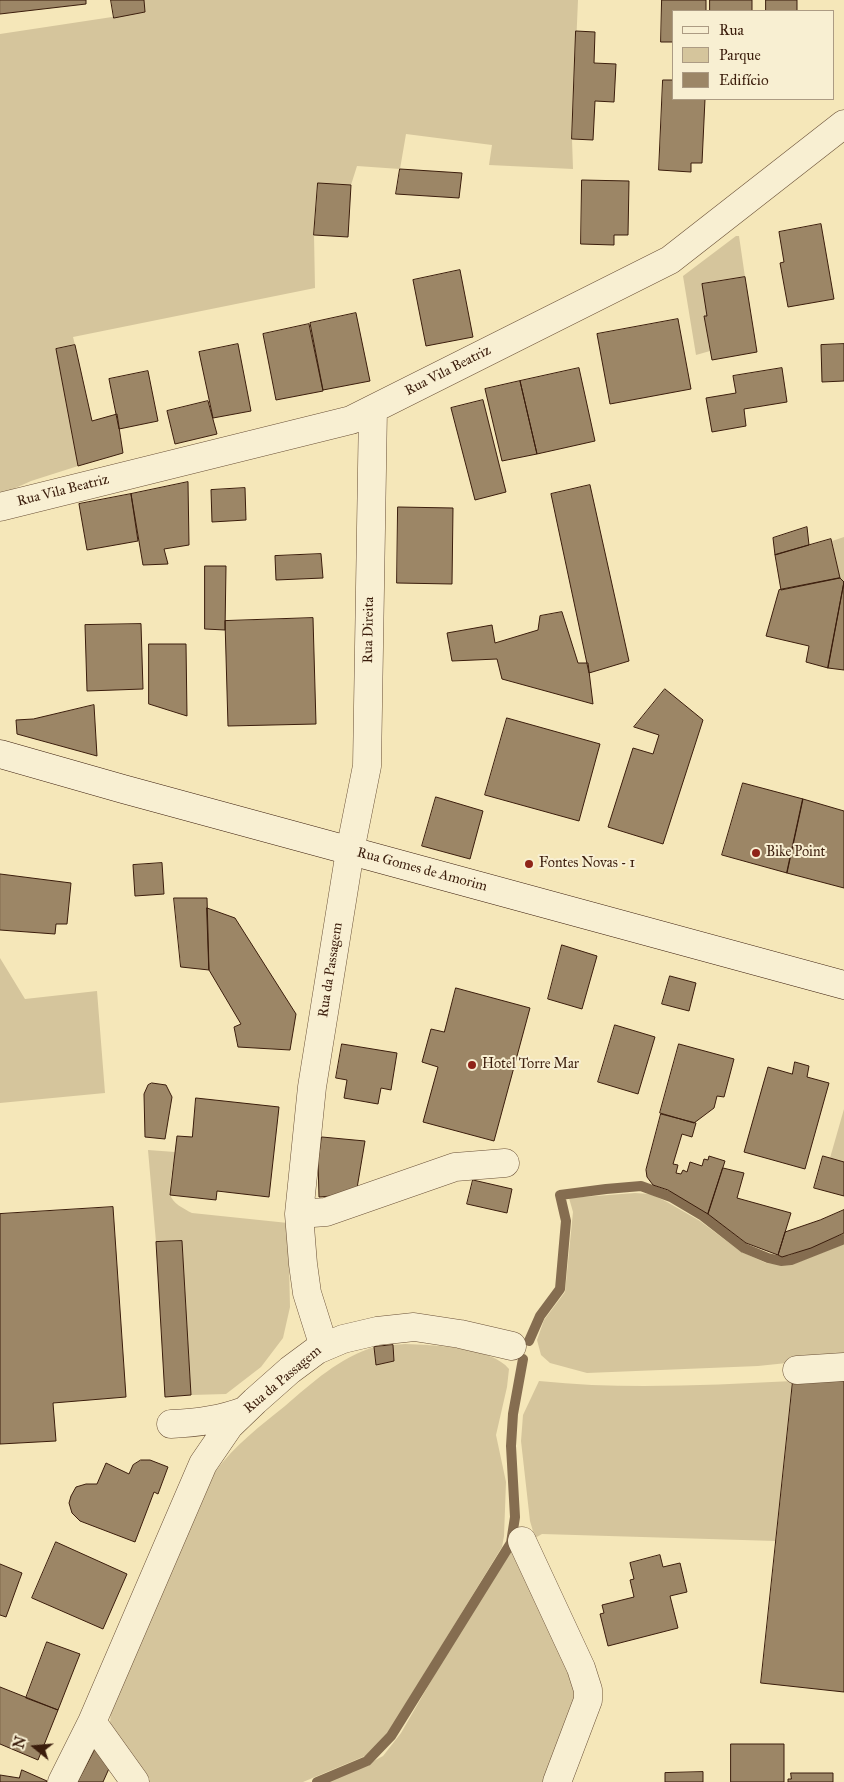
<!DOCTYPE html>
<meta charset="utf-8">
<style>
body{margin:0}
#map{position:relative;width:844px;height:1782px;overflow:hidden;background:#f5e7b9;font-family:"IM FELL Great Primer",serif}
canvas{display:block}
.legend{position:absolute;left:672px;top:10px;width:162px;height:90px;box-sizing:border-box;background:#f8efd2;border:1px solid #ac9b83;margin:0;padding:6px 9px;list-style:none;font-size:15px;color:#3b1d0c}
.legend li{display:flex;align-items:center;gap:10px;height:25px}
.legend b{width:25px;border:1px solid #ac9b83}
.north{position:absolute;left:10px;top:1722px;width:50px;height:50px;-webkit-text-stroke:4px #f8efd2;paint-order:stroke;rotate:287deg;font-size:14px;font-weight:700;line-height:20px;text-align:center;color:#3b1d0c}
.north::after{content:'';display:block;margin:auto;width:18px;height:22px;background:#3b1d0c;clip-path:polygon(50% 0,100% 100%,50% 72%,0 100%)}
</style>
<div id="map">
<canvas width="844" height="1782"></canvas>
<ul class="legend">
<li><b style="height:6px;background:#f8efd2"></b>Rua</li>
<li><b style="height:14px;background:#d5c59c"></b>Parque</li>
<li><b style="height:14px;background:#9c8666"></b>Edifício</li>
</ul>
<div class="north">N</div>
</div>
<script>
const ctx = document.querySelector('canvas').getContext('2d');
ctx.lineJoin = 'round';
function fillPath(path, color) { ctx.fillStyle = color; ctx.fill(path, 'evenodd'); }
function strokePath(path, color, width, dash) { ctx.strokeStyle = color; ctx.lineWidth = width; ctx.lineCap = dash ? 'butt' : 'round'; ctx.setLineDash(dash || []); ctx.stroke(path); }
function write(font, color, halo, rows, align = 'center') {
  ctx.font = font + ' "IM FELL Great Primer",serif'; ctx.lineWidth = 4; ctx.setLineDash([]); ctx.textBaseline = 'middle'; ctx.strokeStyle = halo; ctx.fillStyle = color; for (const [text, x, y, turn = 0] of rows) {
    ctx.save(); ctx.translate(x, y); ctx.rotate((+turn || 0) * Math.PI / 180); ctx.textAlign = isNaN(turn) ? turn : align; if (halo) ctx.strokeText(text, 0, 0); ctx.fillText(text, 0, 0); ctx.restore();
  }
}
fillPath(new Path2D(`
 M144 0H578L572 139 573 169 489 165 492 145 406 134 400 169 357 166 351 185 318 183 314 235 315 288 73 337 75 345 56 349 78 466 31 481 0 495V34L145 12Z
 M736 236H739L745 277 707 316H704L710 351 696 355 683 276Z
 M844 537V582L840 578 832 541Z
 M0 958 25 999 97 991 105 1093 0 1103Z
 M844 1109V1162L830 1158Z
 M148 1150 175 1152C174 1162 169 1185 170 1194 172 1203 184 1209 192 1213L288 1223 290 1307 283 1338 261 1367 226 1394 191 1395 182 1241 156 1242Z
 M635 1193 651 1194 667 1202 700 1221 740 1251 766 1263 791 1265 844 1244V1357L758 1366 587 1373 550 1363 541 1355 537 1340 544 1320 565 1292 573 1212 569 1198Z
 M405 1344C432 1345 492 1347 509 1369L507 1387 496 1435 506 1482 504 1536 502 1547 386 1736 365 1756 303 1782H147L112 1735 110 1723 111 1711 215 1472C235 1445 260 1426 285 1406 313 1382 339 1358 374 1347L376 1365 394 1361 393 1345Z
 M539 1381C624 1390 709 1385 793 1381L776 1541 542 1534 535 1538 530 1521 521 1441 523 1415Z
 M512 1549H518L578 1696 547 1782H326L368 1764 383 1756 401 1733 446 1655Z`), '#d5c59c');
strokePath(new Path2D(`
 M529 1341 540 1316 560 1289 566 1221 560 1195 606 1189 641 1186 671 1197 703 1216 744 1248 768 1258 781 1261 791 1260 844 1239
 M317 1782 367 1761 391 1736 511 1543 515 1517 511 1446 513 1414 523 1359`), '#856d50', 10);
const building = new Path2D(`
 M0 0H86V4L0 14Z
 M111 0H144L145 12 114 18Z
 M662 0H706V11H673V42H661Z
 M710 0H752V11H710Z
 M766 0H797V11H766Z
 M576 31 595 32 594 63 616 64 614 102 595 101 593 140 572 139Z
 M663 80H673V99H705L702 163H691V172L659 170Z
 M400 169 462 173 459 198 396 194Z
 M582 180 629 181 628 235H614V245L581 244Z
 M318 183 351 185 348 237 314 235Z
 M821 224 834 299 788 307 780 263 784 262 779 232Z
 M460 270 473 337 426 346 413 280Z
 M745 277 757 352 712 360 704 316H707L702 284Z
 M356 313 370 381 323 390 310 323Z
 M678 319 691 389 610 404 597 334Z
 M309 324 323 391 276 400 263 334Z
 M238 344 251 411 213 418 199 352Z
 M844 344V381L822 382 821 345Z
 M75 345 92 421 117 414 123 453 78 466 56 349Z
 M579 368 595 441 537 454 520 381Z
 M782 368 787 402 744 409 746 426 712 432 706 398 736 393 733 376Z
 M148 371 158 421 119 429 109 379Z
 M520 381 537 454 502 461 485 389Z
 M483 400 506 492 475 500 451 408Z
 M208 401 217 434 175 444 167 411Z
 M188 482 189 545 164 549 168 564 143 565 131 494Z
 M590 485 629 661 589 673 551 494Z
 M245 488 246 520 212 522 211 490Z
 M131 494 138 541 87 550 79 504Z
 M398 507 453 508 452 584 397 583Z
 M807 527 809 545 775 555 773 538Z
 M831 539 840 578 781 590 775 555Z
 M321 554 323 578 276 580 275 556Z
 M205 566H226L225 630 205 629Z
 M840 578 844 582 828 668 806 662 809 646 766 636 779 590Z
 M844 582V670L828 668Z
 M562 612 578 663H588L593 704 502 679 497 659 452 661 447 633 492 625 495 643 538 630 540 616Z
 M313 618 316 724 228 726 225 621Z
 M141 624 143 689 87 691 85 625Z
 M149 644H186L187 716 149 704Z
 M665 689 703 720 663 844 608 827 633 748 653 754 659 735 634 727Z
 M94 705 97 756 17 734 16 720 33 719Z
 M507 718 600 744 579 821 485 795Z
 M743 783 803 799 787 873 722 855Z
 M436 797 483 811 470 859 422 846Z
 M803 799 844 811V888L787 873Z
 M162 863 164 894 135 896 133 865Z
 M0 874 71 883 67 924H56L55 934 0 930Z
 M174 898H207L209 970 181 967Z
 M207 908 235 918 296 1014 290 1050 238 1047 234 1027 241 1024 209 970Z
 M562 945 597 956 582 1009 548 999Z
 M670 976 696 983 689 1011 662 1004Z
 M456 988 530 1008 494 1141 423 1122 438 1067 422 1062 431 1029 444 1032Z
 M615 1025 655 1037 638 1094 598 1082Z
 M342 1044 397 1053 391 1090 381 1088 378 1104 344 1098 347 1080 336 1078Z
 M679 1044 734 1059 724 1097 717 1096 714 1108 694 1123 660 1113Z
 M795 1062 809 1066 807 1077 829 1083 805 1169 744 1152 768 1067 792 1074Z
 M152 1083 166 1085 172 1097 165 1139 145 1137 144 1094 148 1085Z
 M196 1098 279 1107 269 1197 217 1191 216 1200 170 1195 177 1136 192 1137Z
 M661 1114 696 1123 692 1137 682 1134 673 1164 678 1165 676 1173 681 1174 683 1170 687 1172 690 1162 702 1166 704 1159 708 1160 709 1156 725 1161 708 1214 668 1190 653 1185 647 1177 646 1170Z
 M322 1137 365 1141 356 1194 319 1197 318 1160Z
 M823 1156 844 1162V1196L814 1188Z
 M723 1168 744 1173 737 1198 791 1213 778 1255 746 1243 708 1214Z
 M473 1180 512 1189 507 1213 467 1204Z
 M113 1207 126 1397 53 1403 56 1441 0 1444V1214Z
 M844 1210V1233L811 1248 782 1257 778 1255 785 1232 820 1220Z
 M182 1241 191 1395 165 1397 156 1242Z
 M393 1345 394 1361 376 1365 374 1347Z
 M793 1381H844V1692L761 1683Z
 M141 1460H150L168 1467 158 1494 154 1492 135 1542 80 1521 72 1513 69 1503 71 1496 76 1487 86 1484H97L106 1463 129 1474 133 1465Z
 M56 1542 127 1574 103 1629 32 1598Z
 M660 1555 663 1567 680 1563 687 1592 670 1596 678 1628 608 1646 600 1614 604 1613 602 1605 634 1597 630 1580 634 1579 630 1563Z
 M0 1564 22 1573 6 1617 0 1615Z
 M47 1642 80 1654 58 1710 26 1698Z
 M0 1687 58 1710 38 1760 0 1744Z
 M731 1744H784V1782H731Z
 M97 1746 111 1764 103 1782H78Z
 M22 1770 47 1781 46 1782H0V1775L19 1778Z
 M703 1772V1782H665V1773Z
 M791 1773H833V1782H788V1779H791Z`);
fillPath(building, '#9c8666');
strokePath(building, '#3b1d0c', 1);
const minor = new Path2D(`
 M0 507 351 420 670 260 844 124
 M299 1214 326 1212 455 1167 505 1163
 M324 1347 307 1293 303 1264 299 1214 312 1087 350 851 367 766 373 409
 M797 1370 844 1367
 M171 1424C197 1423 220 1420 244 1411
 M522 1541 581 1668 588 1690V1700L557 1782
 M92 1722 135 1782
 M62 1782 92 1722 203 1464 229 1426 255 1401 290 1370 317 1350 343 1339 377 1331 414 1327 460 1334 512 1346`);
const secondary = new Path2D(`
 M0 754 123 789 844 985`);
strokePath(minor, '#6a5037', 29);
strokePath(secondary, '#3b1d0c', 29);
strokePath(minor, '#f8efd2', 28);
strokePath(secondary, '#f8efd2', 28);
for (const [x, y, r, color] of [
 [756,853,5,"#8f2418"],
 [529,864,5,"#8f2418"],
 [472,1065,5,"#8f2418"]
]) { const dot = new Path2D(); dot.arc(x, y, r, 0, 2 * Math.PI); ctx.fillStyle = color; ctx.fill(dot); strokePath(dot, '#f8efd2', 2); }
write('14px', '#3b1d0c', '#f8efd2', [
 ["Rua Vila Beatriz",448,371,-27],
 ["Rua Vila Beatriz",63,491,-14],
 ["Rua Direita",369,630,-89],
 ["Rua Gomes de Amorim",422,870,15],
 ["Rua da Passagem",331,970,-81],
 ["Rua da Passagem",283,1380,-40]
]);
write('14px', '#3b1d0c', '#f8efd2', [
 ["Bike Point",766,853],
 ["Fontes Novas - 1",539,864],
 ["Hotel Torre Mar",482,1065]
], 'left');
</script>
